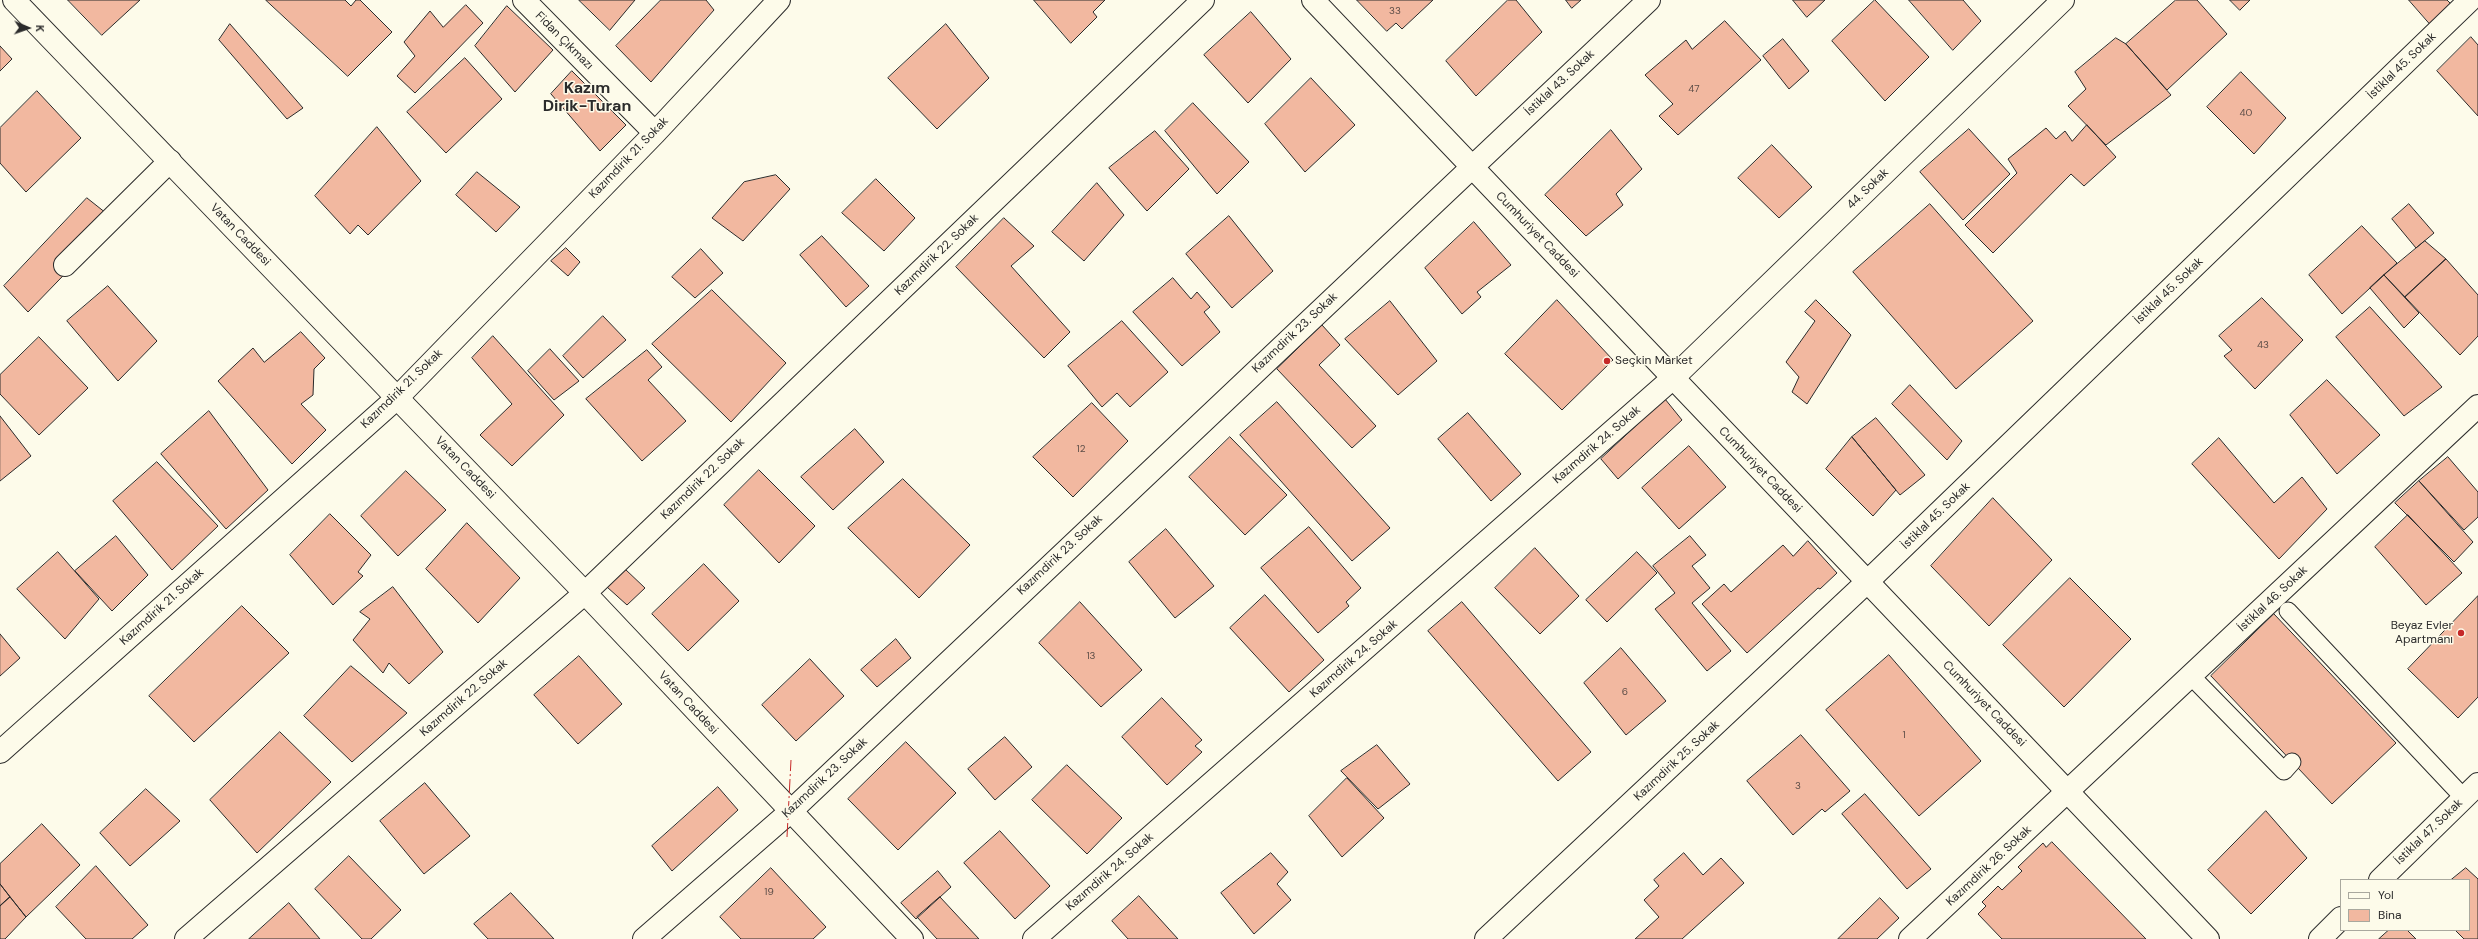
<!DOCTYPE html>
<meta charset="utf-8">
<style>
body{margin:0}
#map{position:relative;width:2478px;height:939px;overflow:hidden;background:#fdfbea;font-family:"DM Sans",sans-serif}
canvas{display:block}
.legend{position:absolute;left:2340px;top:879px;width:130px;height:52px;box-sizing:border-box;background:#fdfbea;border:1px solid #a9a89e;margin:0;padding:5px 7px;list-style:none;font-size:12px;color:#2b2b2b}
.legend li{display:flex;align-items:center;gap:8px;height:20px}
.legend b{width:20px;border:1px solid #a9a89e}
.north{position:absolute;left:8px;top:8px;width:40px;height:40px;-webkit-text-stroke:3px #fdfbea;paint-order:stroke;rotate:92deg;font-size:11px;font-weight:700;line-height:16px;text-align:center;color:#2b2b2b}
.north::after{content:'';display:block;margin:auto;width:14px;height:18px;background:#2b2b2b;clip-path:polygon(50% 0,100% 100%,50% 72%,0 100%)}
</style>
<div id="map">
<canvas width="2478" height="939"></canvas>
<ul class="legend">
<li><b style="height:5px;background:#fdfbea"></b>Yol</li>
<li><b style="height:11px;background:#f2b8a0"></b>Bina</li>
</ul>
<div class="north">K</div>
</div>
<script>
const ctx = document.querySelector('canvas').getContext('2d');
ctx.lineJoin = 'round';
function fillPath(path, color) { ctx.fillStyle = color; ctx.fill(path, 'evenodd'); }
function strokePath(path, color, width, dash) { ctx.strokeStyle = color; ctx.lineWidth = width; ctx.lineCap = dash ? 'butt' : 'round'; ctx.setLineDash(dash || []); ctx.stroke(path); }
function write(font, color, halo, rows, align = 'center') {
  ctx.font = font + ' "DM Sans",sans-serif'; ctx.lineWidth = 3; ctx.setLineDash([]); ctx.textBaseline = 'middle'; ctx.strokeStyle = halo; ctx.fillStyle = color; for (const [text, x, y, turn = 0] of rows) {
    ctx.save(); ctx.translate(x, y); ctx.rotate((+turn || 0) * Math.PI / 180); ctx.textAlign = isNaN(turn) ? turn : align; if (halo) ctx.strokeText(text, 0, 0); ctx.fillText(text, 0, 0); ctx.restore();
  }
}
const building = new Path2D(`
 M68 0H140L102 35Z
 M266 0H345L351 6 356 0H360L392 32 348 76Z
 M579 0H635L610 30Z
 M661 0H706L714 10 651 82 616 46Z
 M1034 0H1105L1093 12 1097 17 1071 43Z
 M1357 0H1433L1402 29 1396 23 1387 31Z
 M1508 0H1516L1542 32 1476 96 1446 61Z
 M1566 0H1581L1572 8Z
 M1793 0H1825L1807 17Z
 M1875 0 1929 57 1885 101 1832 41Z
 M1909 0H1963L1981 21 1953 50Z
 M2176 0H2197L2227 34 2167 90 2126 44Z
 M2230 0H2250L2240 10Z
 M2409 0H2447L2453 6 2431 25Z
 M466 5 483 23 415 93 397 76 415 56 404 42 430 11 443 27Z
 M507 6 553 50 515 92 475 46Z
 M1251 12 1291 59 1248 103 1204 55Z
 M1725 21 1761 60 1678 135 1659 116 1673 104 1645 75 1686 40 1692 49Z
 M230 24 303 108 287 119 219 40Z
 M946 24 989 78 937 129 888 78Z
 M2471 37 2478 45V116L2437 71Z
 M2116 38 2126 44 2171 95 2106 145 2068 106 2086 89 2075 72Z
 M1783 39 1809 71 1789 89 1763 56Z
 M0 46 12 59 0 71Z
 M465 58 502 99 446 153 407 112Z
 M572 71 626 125 600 151 551 94Z
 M2241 72 2286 118 2254 154 2207 107Z
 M1311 78 1355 125 1305 172 1265 124Z
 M37 91 81 138 26 192 0 163V128Z
 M1193 103 1249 162 1217 194 1165 131Z
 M2087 125 2116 157 2084 186 2071 174 1993 253 1965 225 2017 173 2008 159 2046 128 2056 139 2065 131 2072 141Z
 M377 127 421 181 368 235 358 225 350 234 315 196Z
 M1969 129 2010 174 1963 220 1920 172Z
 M1611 130 1642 169 1616 194 1623 205 1586 236 1545 195Z
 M1155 131 1189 169 1147 211 1109 168Z
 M1772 145 1812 187 1779 218 1738 178Z
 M477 172 520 207 496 232 456 195Z
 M776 175 790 189 743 241 712 218 744 182Z
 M876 179 915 218 884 251 842 213Z
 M1097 183 1124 215 1084 261 1052 232Z
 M87 198 116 221 28 312 4 286Z
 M1930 204 2033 321 1956 389 1853 272Z
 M2409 204 2434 233 2416 248 2392 219Z
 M1229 216 1273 271 1232 308 1186 254Z
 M1004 218 1034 246 1011 266 1070 332 1044 358 956 267Z
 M1474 222 1511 265 1477 292 1481 297 1462 314 1425 268Z
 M2362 226 2397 263 2342 314 2309 275Z
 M822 236 869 286 846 307 800 255Z
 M2425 241 2446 259 2405 297 2384 275Z
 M566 248 580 262 568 276 551 261Z
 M701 249 723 273 695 298 672 277Z
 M2446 259 2478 295V336L2460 355 2405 297Z
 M2384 275 2419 313 2404 328 2370 288Z
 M1173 278 1191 299 1197 292 1210 307 1204 312 1220 332 1182 366 1133 312Z
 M108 286 157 341 118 381 67 321Z
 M712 290 786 363 731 422 652 344Z
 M2262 298 2303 340 2255 389 2224 356 2232 350 2219 336Z
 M1557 300 1613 360 1562 410 1505 354Z
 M1816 300 1851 335 1807 404 1792 392 1799 377 1786 362 1815 321 1805 312Z
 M1390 301 1437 361 1398 395 1345 339Z
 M2370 307 2442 387 2404 416 2336 337Z
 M603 316 626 340 583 378 563 356Z
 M1122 321 1168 372 1130 407 1117 393 1102 407 1068 366Z
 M1322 325 1340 345 1319 365 1376 426 1352 448 1277 369Z
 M301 332 325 358 314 369 313 395 301 404 326 430 292 464 218 381 253 348 264 362Z
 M493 336 564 415 512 466 480 435 512 404 472 358Z
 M39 337 88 388 39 435 0 394V375Z
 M550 349 579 381 554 400 528 371Z
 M647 350 662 367 648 380 686 421 642 461 586 399Z
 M2327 380 2380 435 2337 474 2290 415Z
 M1910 385 1962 441 1947 460 1892 404Z
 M1665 399 1682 420 1618 479 1601 459Z
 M1277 402 1390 528 1352 561 1240 435Z
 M1092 403 1128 441 1073 497 1033 457Z
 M209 411 268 490 226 529 161 454Z
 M1468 413 1521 474 1491 501 1438 439Z
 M0 416 31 456 0 481Z
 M1876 418 1925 475 1900 495 1852 437Z
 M855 429 884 462 833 510 801 477Z
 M1230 437 1287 495 1245 535 1189 477Z
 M1852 437 1896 490 1873 516 1826 469Z
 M2219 438 2274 503 2302 477 2327 509 2279 559 2192 464Z
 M1689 446 1726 487 1679 529 1642 488Z
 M2448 457 2478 492V517L2464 530 2419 481Z
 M157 462 218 526 172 570 113 501Z
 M759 470 815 526 779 563 724 505Z
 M406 471 446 510 398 556 361 516Z
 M903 479 970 545 919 598 848 528Z
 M2419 481 2473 542 2454 562 2395 503Z
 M1993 498 2052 560 1989 626 1931 566Z
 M330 514 371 555 358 572 363 576 333 605 290 555Z
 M2408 515 2462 573 2426 605 2375 547Z
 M467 523 520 578 478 623 426 569Z
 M1309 527 1361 588 1346 602 1349 606 1318 633 1261 568Z
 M1166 529 1214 586 1175 618 1129 562Z
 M116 536 148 575 112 611 75 571Z
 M1690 536 1706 555 1692 566 1710 588 1692 603 1731 651 1707 671 1655 609 1675 593 1653 566Z
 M1808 541 1837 573 1820 589 1818 588 1747 653 1702 604 1724 584 1731 592 1783 545 1793 556Z
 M1535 548 1579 596 1540 634 1495 588Z
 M58 552 99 599 65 639 17 589Z
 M1637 552 1657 573 1607 622 1586 600Z
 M704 564 739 601 688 651 652 614Z
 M625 569 645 588 627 605 607 587Z
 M2070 578 2131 639 2064 707 2003 645Z
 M393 587 443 652 409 684 389 663 383 673 353 640 370 619 360 612Z
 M1265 595 1324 660 1289 692 1230 628Z
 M2478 596V697L2458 718 2408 669Z
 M1080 602 1142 670 1101 707 1039 643Z
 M1462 602 1591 752 1558 781 1428 631Z
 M242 606 289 653 194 742 149 696Z
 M2274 614 2396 743 2332 804 2211 676Z
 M0 634 20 658 0 676Z
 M896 639 911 658 877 687 861 670Z
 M1621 648 1666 701 1626 735 1584 683Z
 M1889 655 1981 761 1919 816 1826 710Z
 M579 656 622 704 578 744 534 695Z
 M810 659 844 696 796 741 762 705Z
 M351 666 407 713 352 762 304 716Z
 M1162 698 1202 740 1195 746 1202 752 1167 785 1122 737Z
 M280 732 331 782 257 853 210 800Z
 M1801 735 1850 791 1825 812 1822 809 1793 835 1747 781Z
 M1005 737 1032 767 995 800 968 769Z
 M906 742 956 793 898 850 848 799Z
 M1377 745 1410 784 1378 809 1341 771Z
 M1067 765 1122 818 1087 854 1032 800Z
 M1347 778 1384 818 1342 857 1309 816Z
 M425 783 470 836 424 874 380 821Z
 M718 787 738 810 672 871 652 846Z
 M146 789 180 821 130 866 100 833Z
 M1865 794 1931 869 1907 889 1842 814Z
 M2266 811 2307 858 2251 914 2208 870Z
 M42 824 80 865 26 917 0 884V864Z
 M1000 831 1050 886 1015 919 964 863Z
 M2052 842 2146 939H2002L1978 914 1986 906 1982 902 1998 886 2002 890 2022 871 2018 867 2043 843 2046 847Z
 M1271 853 1288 872 1277 884 1291 900 1254 934 1221 893Z
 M1684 853 1703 875 1721 858 1744 883 1682 939H1635L1659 917 1644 900 1659 886 1654 880Z
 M349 856 401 910 371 939H362L315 889Z
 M96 866 148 925 132 939H86L56 907Z
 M771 868 826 927 813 939H741L720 917Z
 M2466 868 2478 879V939H2464L2455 930H2469V880H2451Z
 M938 871 951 887 916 919 901 903Z
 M0 884 10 897 0 906Z
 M511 893 554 939H488L474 924Z
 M1139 896 1178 939H1128L1112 921Z
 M10 897 26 917 5 939H0V906Z
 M940 897 979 939H937L917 917Z
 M1880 898 1899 918 1877 939H1838Z
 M289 903 320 939H249Z
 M2389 930H2407L2416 939H2379Z`);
fillPath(building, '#f2b8a0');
strokePath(building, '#2b2b2b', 1);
const lane = new Path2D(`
 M2288 611 2464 798
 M2191 676 2284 771 2292 762`);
const street = new Path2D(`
 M524 0 655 133
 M65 265 170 161
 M0 752 397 398 655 133 779 0
 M2380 880 2478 784
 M186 939 585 593 1203 0
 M644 939 791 811 1649 0
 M1034 939 1673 378 2063 0
 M1486 939 1867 582 2470 0
 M1910 939 2478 406
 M2320 939 2341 918`);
const secondary = new Path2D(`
 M14 0 585 593 912 939
 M1313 0 2208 939`);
strokePath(lane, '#2b2b2b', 19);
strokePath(street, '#2b2b2b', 24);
strokePath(secondary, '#2b2b2b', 24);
strokePath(lane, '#fdfbea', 17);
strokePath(street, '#fdfbea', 22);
strokePath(secondary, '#fdfbea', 22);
strokePath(new Path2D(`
 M787 837 791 760`), '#c62828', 1, [14, 3, 2, 3]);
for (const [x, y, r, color] of [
 [1607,361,4,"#c62828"],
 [2461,633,4,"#c62828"]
]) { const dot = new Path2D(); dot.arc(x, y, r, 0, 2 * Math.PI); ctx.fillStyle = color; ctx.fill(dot); strokePath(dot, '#fdfbea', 1.5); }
write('10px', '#5d4e48', null, [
 ["33",1395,11],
 ["47",1694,89],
 ["40",2246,113],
 ["43",2263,345],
 ["12",1081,449],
 ["13",1091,656],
 ["6",1625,692],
 ["1",1904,735],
 ["3",1798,786],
 ["19",769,892]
]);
write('12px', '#2b2b2b', '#fdfbea', [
 ["Fidan Çıkmazı",564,41,45],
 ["İstiklal 45. Sokak",2402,66,-44],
 ["İstiklal 43. Sokak",1560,83,-43],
 ["Kazımdirik 21. Sokak",629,158,-46],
 ["44. Sokak",1868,189,-44],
 ["Vatan Caddesi",240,235,46],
 ["Cumhuriyet Caddesi",1537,235,46],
 ["Kazımdirik 22. Sokak",937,255,-44],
 ["İstiklal 45. Sokak",2169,291,-44],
 ["Kazımdirik 23. Sokak",1295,333,-43],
 ["Kazımdirik 21. Sokak",402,389,-44],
 ["Kazımdirik 24. Sokak",1597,445,-41],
 ["Vatan Caddesi",465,468,46],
 ["Cumhuriyet Caddesi",1760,470,46],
 ["Kazımdirik 22. Sokak",703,479,-44],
 ["İstiklal 45. Sokak",1936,516,-44],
 ["Kazımdirik 23. Sokak",1060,555,-43],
 ["İstiklal 46. Sokak",2273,599,-43],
 ["Kazımdirik 21. Sokak",162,607,-42],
 ["Kazımdirik 24. Sokak",1354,659,-41],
 ["Kazımdirik 22. Sokak",464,698,-41],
 ["Vatan Caddesi",688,703,47],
 ["Cumhuriyet Caddesi",1984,704,46],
 ["Kazımdirik 25. Sokak",1677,761,-43],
 ["Kazımdirik 23. Sokak",825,778,-43],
 ["İstiklal 47. Sokak",2429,832,-44],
 ["Kazımdirik 26. Sokak",1989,866,-43],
 ["Kazımdirik 24. Sokak",1110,872,-41]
]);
write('12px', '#2b2b2b', '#fdfbea', [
 ["Seçkin Market",1615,361],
 ["Beyaz Evler",2453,626,"right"],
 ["Apartmanı",2453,640,"right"]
], 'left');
write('bold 16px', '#2b2b2b', '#fdfbea', [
 ["Kazım",587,89],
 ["Dirik-Turan",587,107]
]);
</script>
